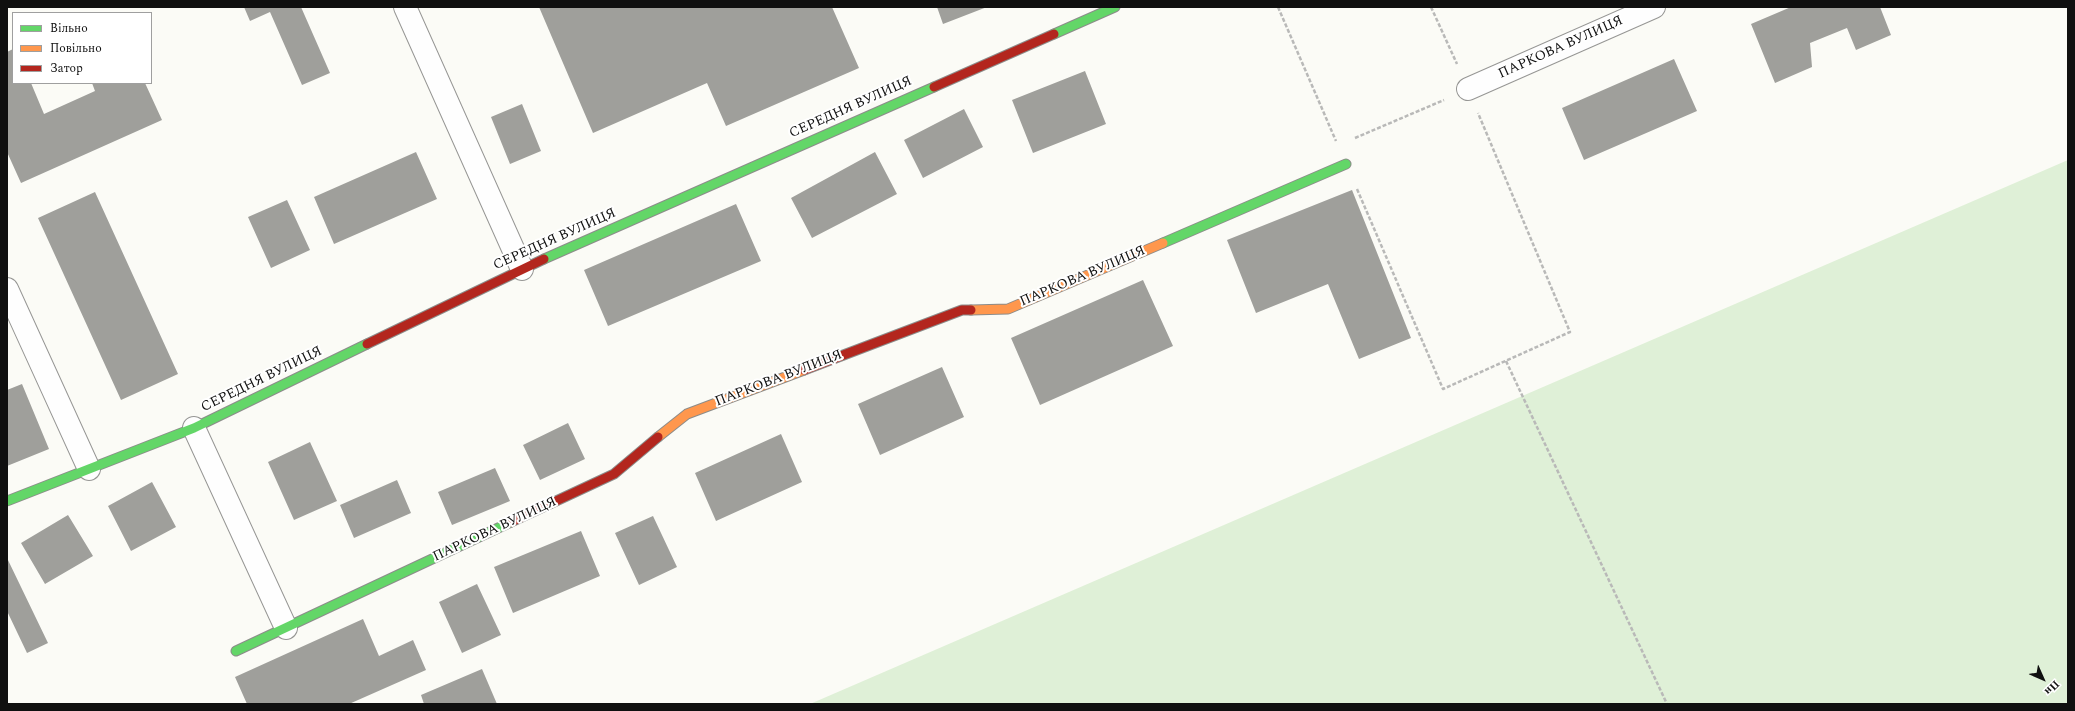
<!DOCTYPE html>
<meta charset="utf-8">
<style>
body{margin:0}
#map{position:relative;width:2075px;height:711px;overflow:hidden;background:#fbfbf6;font-family:Spectral,serif}
canvas{display:block}
.frame{position:absolute;inset:0;border:8px solid #101010;pointer-events:none}
.legend{position:absolute;left:12px;top:12px;width:140px;height:72px;box-sizing:border-box;background:#fff;border:1px solid #9f9f9f;margin:0;padding:5px 7px;list-style:none;font-size:12px;color:#101010}
.legend li{display:flex;align-items:center;gap:8px;height:20px}
.legend b{width:20px;border:1px solid #9f9f9f}
.north{position:absolute;left:2023px;top:659px;width:40px;height:40px;-webkit-text-stroke:3px #fff;paint-order:stroke;rotate:135deg;font-size:11px;font-weight:700;line-height:16px;text-align:center;color:#101010}
.north::after{content:'';display:block;margin:auto;width:14px;height:18px;background:#101010;clip-path:polygon(50% 0,100% 100%,50% 72%,0 100%)}
</style>
<div id="map">
<canvas width="2075" height="711"></canvas>
<div class="frame"></div>
<ul class="legend">
<li><b style="height:5px;background:#63d668"></b>Вільно</li>
<li><b style="height:5px;background:#ff974d"></b>Повільно</li>
<li><b style="height:5px;background:#b3261e"></b>Затор</li>
</ul>
<div class="north">Пн</div>
</div>
<script>
const ctx = document.querySelector('canvas').getContext('2d');
ctx.lineJoin = 'round';
function fillPath(path, color) { ctx.fillStyle = color; ctx.fill(path, 'evenodd'); }
function strokePath(path, color, width, dash) { ctx.strokeStyle = color; ctx.lineWidth = width; ctx.lineCap = dash ? 'butt' : 'round'; ctx.setLineDash(dash || []); ctx.stroke(path); }
function write(font, color, halo, rows, align = 'center') {
  ctx.font = font + ' Spectral,serif'; ctx.lineWidth = 4; ctx.setLineDash([]); ctx.textBaseline = 'middle'; ctx.strokeStyle = halo; ctx.fillStyle = color; for (const [text, x, y, turn = 0] of rows) {
    ctx.save(); ctx.translate(x, y); ctx.rotate((+turn || 0) * Math.PI / 180); ctx.textAlign = isNaN(turn) ? turn : align; if (halo) ctx.strokeText(text, 0, 0); ctx.fillText(text, 0, 0); ctx.restore();
  }
}
fillPath(new Path2D(`
 M2068 160V704H810Z`), '#dff0d7');
fillPath(new Path2D(`
 M244 7H301L330 73 302 85 270 12 250 21Z
 M539 7H832L859 68 726 126 707 83 593 133Z
 M937 7H987L943 24Z
 M1791 7H1880L1891 35 1856 50 1847 28 1810 43 1812 67 1775 83 1751 24Z
 M13 49V83H31L44 114 95 91 92 83H145L162 120 21 183 7 152V52Z
 M1674 59 1697 111 1584 160 1562 108Z
 M1085 71 1106 124 1033 153 1012 100Z
 M522 104 541 151 510 164 491 117Z
 M964 109 983 147 923 178 904 140Z
 M416 152 437 199 334 244 314 197Z
 M875 152 897 194 812 238 791 198Z
 M1352 190 1411 338 1359 359 1328 284 1256 313 1227 240Z
 M95 192 178 374 121 400 38 218Z
 M287 200 310 250 271 268 248 217Z
 M736 204 761 261 608 326 584 270Z
 M1143 280 1173 346 1040 405 1011 338Z
 M942 367 964 417 880 455 858 404Z
 M22 384 49 449 7 466V390Z
 M568 423 585 459 540 480 523 445Z
 M781 434 802 482 716 521 695 473Z
 M310 442 337 501 294 520 268 462Z
 M495 468 510 501 452 525 438 492Z
 M397 480 411 513 354 538 340 505Z
 M152 482 176 527 131 551 108 506Z
 M68 515 93 556 45 584 21 543Z
 M653 516 677 567 639 585 615 533Z
 M581 531 600 576 513 613 494 567Z
 M7 558 48 643 27 653 7 611Z
 M477 584 501 635 462 653 439 602Z
 M363 619 379 656 413 640 426 670 349 704H247L235 677Z
 M482 669 497 704H424L421 695Z`), '#9f9f9b');
const street = new Path2D(`
 M405 7 522 269
 M1468 89 1654 7
 M7 289 89 469
 M194 428 286 628`);
const fast = new Path2D(`
 M1054 34 1115 7
 M1163 243 1346 164
 M544 259 934 87
 M7 501 194 428 367 344
 M236 651 511 522`);
const slow = new Path2D(`
 M971 310 1008 309 1163 243
 M658 437 687 414 804 370`);
const jam = new Path2D(`
 M934 87 1054 34
 M367 344 544 259
 M804 370 962 310H971
 M511 522 614 474 658 437`);
strokePath(street, '#969694', 24);
strokePath(fast, '#8c8c8a', 11);
strokePath(slow, '#8c8c8a', 11);
strokePath(jam, '#8c8c8a', 11);
strokePath(new Path2D(`
 M1278 7 1336 141
 M1431 7 1457 64
 M1355 138 1444 100
 M1357 189 1443 389 1570 332 1478 113
 M1506 361 1667 704`), '#b9b9b8', 2.5, [4, 2]);
strokePath(street, '#fefefe', 22);
strokePath(fast, '#63d668', 9);
strokePath(slow, '#ff974d', 9);
strokePath(jam, '#b3261e', 9);
write('14px', '#101010', '#fff', [
 ["ПАРКОВА ВУЛИЦЯ",1561,48,-24],
 ["СЕРЕДНЯ ВУЛИЦЯ",851,108,-24],
 ["СЕРЕДНЯ ВУЛИЦЯ",555,240,-24],
 ["ПАРКОВА ВУЛИЦЯ",1083,277,-23],
 ["ПАРКОВА ВУЛИЦЯ",779,379,-21],
 ["СЕРЕДНЯ ВУЛИЦЯ",262,380,-26],
 ["ПАРКОВА ВУЛИЦЯ",495,530,-25]
]);
</script>
